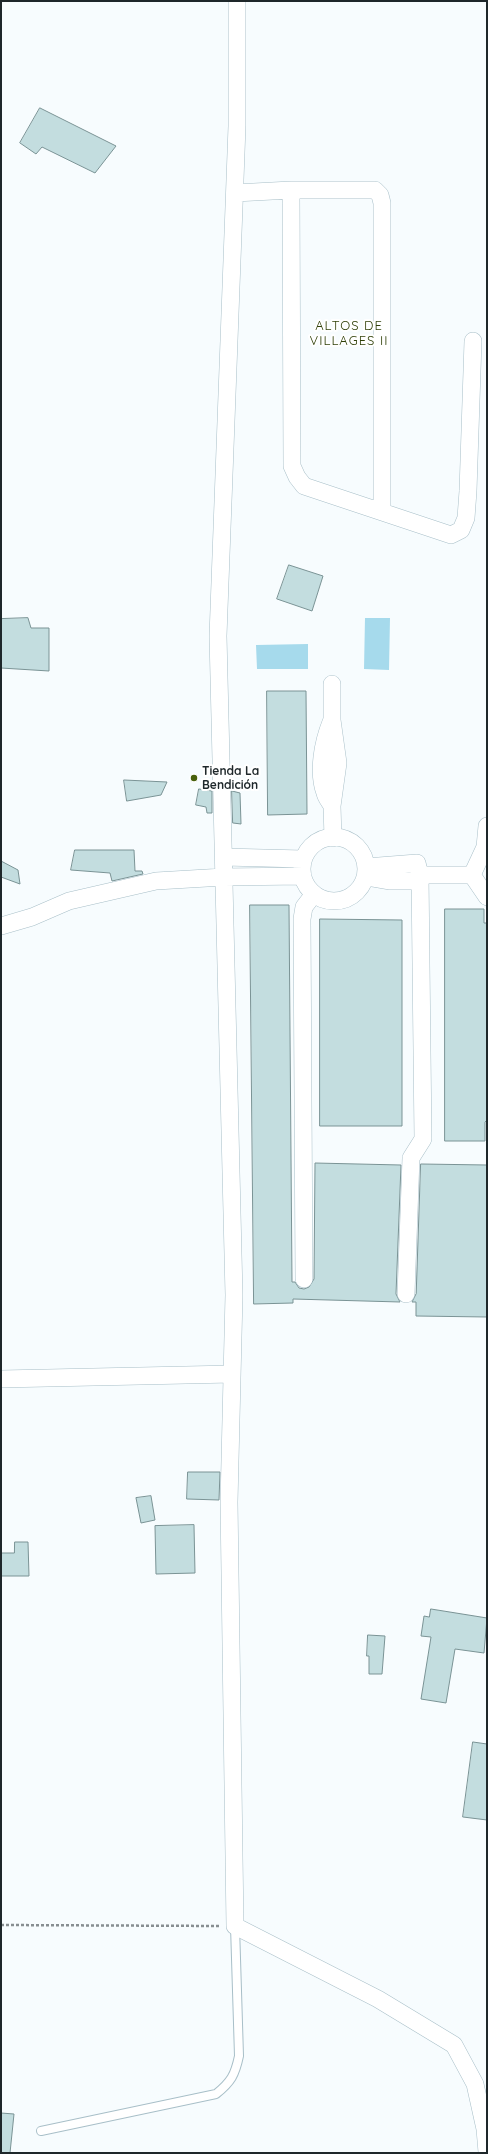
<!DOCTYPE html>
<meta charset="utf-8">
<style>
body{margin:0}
#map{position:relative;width:488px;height:2154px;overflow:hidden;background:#f7fcfe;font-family:Quicksand,sans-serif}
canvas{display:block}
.frame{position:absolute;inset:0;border:2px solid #1e272a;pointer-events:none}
</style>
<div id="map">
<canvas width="488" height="2154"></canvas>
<div class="frame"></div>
</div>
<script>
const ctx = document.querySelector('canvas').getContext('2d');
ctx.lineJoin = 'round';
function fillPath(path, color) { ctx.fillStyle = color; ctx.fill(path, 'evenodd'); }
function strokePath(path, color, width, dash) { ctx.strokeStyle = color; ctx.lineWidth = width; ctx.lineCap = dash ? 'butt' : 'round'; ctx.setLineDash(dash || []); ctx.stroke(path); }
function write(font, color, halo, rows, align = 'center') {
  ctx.font = font + ' Quicksand,sans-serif'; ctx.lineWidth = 4; ctx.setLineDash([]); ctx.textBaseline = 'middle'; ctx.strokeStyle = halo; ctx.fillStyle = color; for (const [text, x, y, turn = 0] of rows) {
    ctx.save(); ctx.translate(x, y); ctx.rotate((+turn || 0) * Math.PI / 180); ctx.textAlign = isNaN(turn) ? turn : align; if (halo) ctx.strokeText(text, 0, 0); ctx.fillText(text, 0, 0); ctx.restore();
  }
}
fillPath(new Path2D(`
 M365 618H390L389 670 364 669Z
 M308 644V669H257L256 645Z`), '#a6daec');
const building = new Path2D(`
 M40 108 116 146 95 173 42 147 36 154 20 143Z
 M289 565 323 576 312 611 277 599Z
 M28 618 31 628H49V671L1 668V619Z
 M267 691H306L307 814 268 815Z
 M124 780 167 782 161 795 127 801Z
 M199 789 212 791V813H207L206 807 196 805Z
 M232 791 240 793 241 824 233 823Z
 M75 850H134L135 871H142L143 874 112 881 110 873 71 870Z
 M1 861 18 870 20 884 1 877Z
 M250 905H289L292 1282H295L299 1288 304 1289 309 1287 314 1279 315 1163 401 1165 396 1294 400 1302 293 1299V1303L254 1304Z
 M445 909H484V923H487V1120L485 1122V1141H445Z
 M320 919 402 920V1126H320Z
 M421 1164 487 1165V1317L416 1316V1302H412L416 1294Z
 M188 1472H220L219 1500 187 1499Z
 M151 1496 155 1520 141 1523 136 1498Z
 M194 1525 195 1573 156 1574 155 1526Z
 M15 1542H28L29 1576H1V1553H14Z
 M431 1609 487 1618 484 1653 455 1649 446 1703 421 1699 431 1637 421 1636 424 1616 429 1617Z
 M368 1635 385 1636 382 1674H369V1656H367Z
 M473 1742 487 1744V1820L463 1817Z
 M1 2113 14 2114 10 2153H1Z`);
fillPath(building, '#c3dddf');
strokePath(building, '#7a9395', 1);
const service = new Path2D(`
 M41 2131 216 2094C231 2082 235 2075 239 2056L235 1926`);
const minor = new Path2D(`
 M237 1V126L218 636 234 1295 229 1502 235 1926 378 1999 454 2045 475 2084 485 2129 487 2152
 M291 190 292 466 297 477 304 486 451 535 461 530 466 518 468 491 473 341
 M235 193 291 190H375L380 195 382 203V512
 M332 684V720L338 763 332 806 333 838
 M331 722C323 742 317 772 325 793 326 798 330 802 332 806
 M302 869a32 32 0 1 1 64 0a32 32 0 1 1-64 0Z
 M224 857 303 859
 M366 867 417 863 420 875 423 1139 411 1158 406 1294
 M420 875H472L487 897
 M472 875 485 847 487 826
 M366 877 389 881H416L420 875
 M1 926 32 917 69 901 156 881 224 877 303 876
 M304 1279 302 919 304 907 314 894
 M1 1379 232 1374`);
strokePath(service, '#a8bfc8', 10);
strokePath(minor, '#a8bfc8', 18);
strokePath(new Path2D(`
 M1 1925 220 1926`), '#878e91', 2.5, [3, 2]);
strokePath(service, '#fff', 8);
strokePath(minor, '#fff', 17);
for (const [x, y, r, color] of [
 [194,778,4,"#48600c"]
]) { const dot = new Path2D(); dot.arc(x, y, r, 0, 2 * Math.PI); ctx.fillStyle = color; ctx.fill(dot); strokePath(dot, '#fff', 1.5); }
write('bold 12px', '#1e272a', '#fff', [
 ["Tienda La",202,771],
 ["Bendición",202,785]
], 'left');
ctx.letterSpacing = '1px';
write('13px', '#304008', '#fff', [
 ["ALTOS DE",349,326],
 ["VILLAGES II",349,341]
]);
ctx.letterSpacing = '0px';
</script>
